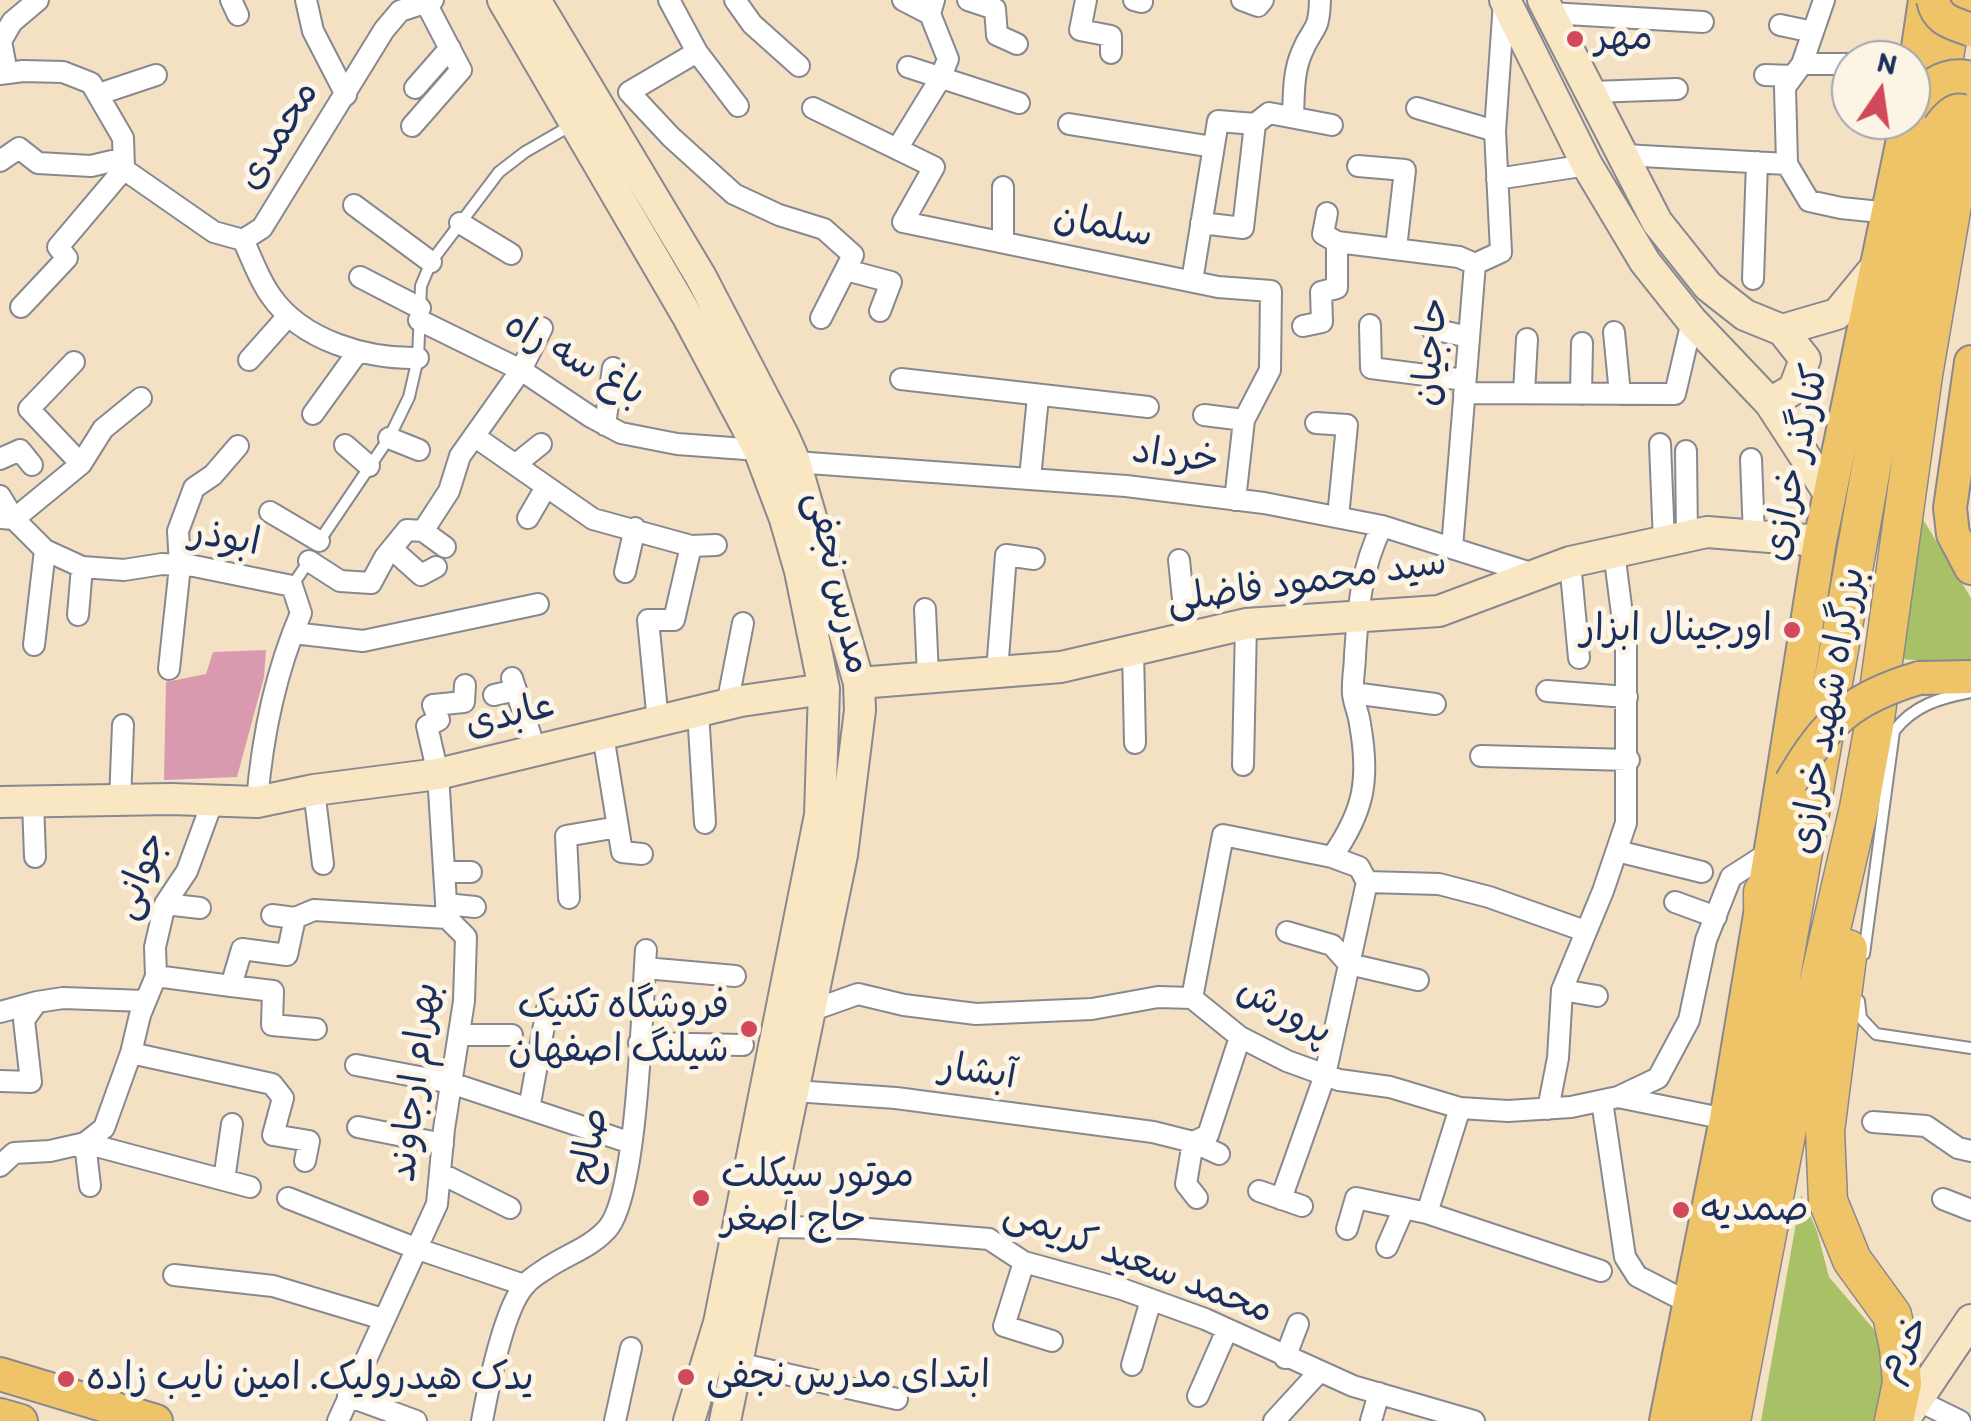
<!DOCTYPE html>
<meta charset="utf-8">
<style>
body{margin:0}
#map{position:relative;width:1971px;height:1421px;overflow:hidden;background:#f4e0c3;font-family:Itim,sans-serif}
canvas{display:block}
.north{position:absolute;left:1831px;top:40px;width:100px;height:100px;box-sizing:border-box;background:#fcf5e5;border:2px solid #a2a6af;border-radius:50%;rotate:13deg;font-size:28px;font-weight:700;line-height:40px;text-align:center;color:#1b2f5e}
.north::after{content:'';display:block;margin:auto;width:35px;height:45px;background:#d1495b;clip-path:polygon(50% 0,100% 100%,50% 72%,0 100%)}
</style>
<div id="map">
<canvas width="1971" height="1421"></canvas>
<div class="north">N</div>
</div>
<script>
const ctx = document.querySelector('canvas').getContext('2d');
ctx.lineJoin = 'round';
function fillPath(path, color) { ctx.fillStyle = color; ctx.fill(path, 'evenodd'); }
function strokePath(path, color, width, dash) { ctx.strokeStyle = color; ctx.lineWidth = width; ctx.lineCap = dash ? 'butt' : 'round'; ctx.setLineDash(dash || []); ctx.stroke(path); }
function write(font, color, halo, rows, align = 'center') {
  ctx.font = font + ' Itim,"Playpen Sans Arabic",sans-serif'; ctx.lineWidth = 10; ctx.setLineDash([]); ctx.textBaseline = 'middle'; ctx.strokeStyle = halo; ctx.fillStyle = color; for (const [text, x, y, turn = 0] of rows) {
    ctx.save(); ctx.translate(x, y); ctx.rotate((+turn || 0) * Math.PI / 180); ctx.textAlign = isNaN(turn) ? turn : align; if (halo) ctx.strokeText(text, 0, 0); ctx.fillText(text, 0, 0); ctx.restore();
  }
}
fillPath(new Path2D(`
 M1919 513 1971 598V663L1898 659Z
 M1801 1195 1817 1231 1829 1277 1883 1340 1887 1405 1878 1421H1761Z`), '#a8c066');
fillPath(new Path2D(`
 M266 650 264 677 237 777 164 780 166 682 206 674 213 652Z`), '#d99aaf');
const lane = new Path2D(`
 M318 543 389 438 409 397 418 358 421 286 431 262 499 172 525 152 570 126
 M292 586 311 558
 M1864 954 1894 731C1914 705 1940 698 1971 692
 M1859 1001 1861 1018 1876 1034 1971 1048`);
const street = new Path2D(`
 M231 0 238 15
 M306 0 313 31 346 95
 M669 0 697 52 738 106
 M735 0 752 24 799 66
 M903 0 930 14
 M968 0 995 9 997 35 1017 44
 M1086 0 1080 30 1111 36V53
 M1134 0 1142 2
 M1242 0 1258 6 1263 0
 M1824 0 1802 64 1785 87 1787 164 1809 201 1841 208 1890 213
 M1550 13 1703 22
 M1780 25 1813 32
 M697 52 629 92 671 137 734 194 779 215 824 229 853 255 821 318
 M1802 64H1851
 M908 67 1019 103
 M7 73 1 41 12 22 38 0
 M0 74 23 71 63 72 91 83 123 138 124 169 58 247 67 258 21 307
 M1765 75 1793 76
 M415 88 450 48
 M1592 92 1677 89
 M99 94 156 75
 M813 108 934 167 903 222 1218 287 1271 291 1270 370 1244 420 1235 500
 M1417 108 1495 131
 M1293 116C1294 95 1293 72 1302 52 1313 25 1319 34 1320 0
 M1069 124 1213 147
 M412 126 461 70 426 3
 M897 149 940 79 948 59 930 14 934 0
 M1624 155 1787 164
 M0 161 19 148 38 163 91 166 112 161 214 232 243 240 262 228 384 30 400 11 433 0
 M1358 166 1405 170 1396 248
 M1497 179 1587 165
 M354 205 431 262
 M1327 213 1323 234 1337 242 1459 257 1475 264
 M460 223 511 254
 M1201 223 1243 228 1255 124
 M243 240C252 258 259 280 271 296 302 341 367 359 418 358
 M1003 242V187
 M846 270 891 282 880 311
 M360 277 420 308
 M1753 279 1757 162
 M1192 281 1218 121 1255 124 1269 113 1332 125
 M419 320 521 370 591 417 621 433 677 444 759 450
 M1370 325 1371 368 1465 380
 M1303 326 1322 322 1321 292 1337 288V242
 M1432 329 1469 337
 M1614 332 1620 394
 M249 360 288 316
 M74 362 29 409 81 464
 M901 379 1148 407
 M1464 393 1675 394 1692 321
 M1524 393 1527 339
 M1581 394 1582 343
 M313 414 357 353
 M1204 415 1244 420
 M1316 423 1347 425 1338 517
 M605 425 613 368
 M474 436 593 519 691 546 716 545
 M389 438 419 450
 M1660 444 1664 542
 M345 445 369 466
 M1686 451 1687 536
 M0 459 20 450 32 465
 M1751 459 1754 536
 M795 462 1126 486 1264 503 1382 526 1537 575
 M516 464 541 444
 M1030 478 1038 397
 M0 496 14 519 81 464 103 429 141 398
 M270 512 319 541
 M0 518 14 519 45 550 82 567 124 570 162 564 194 566 292 586 301 613C276 671 262 739 257 802
 M528 518 546 487
 M423 531 445 547
 M1452 548 1475 264 1501 252 1495 131 1504 2
 M392 549 421 575 436 567
 M1179 560 1187 638
 M309 561 340 581 371 583 385 557 407 530 423 531 449 491 460 456 521 370 542 328
 M1570 562 1579 658
 M625 572 635 528
 M925 609 928 676
 M78 615 82 567
 M293 633 363 641 538 604
 M34 645 45 550
 M1133 650 1135 743
 M169 669 180 566 178 531 194 488 213 475 238 446
 M997 671 1006 555 1034 559
 M512 678 536 752
 M1547 691 1627 697
 M1353 693 1435 704
 M494 695 516 690
 M727 705 743 623
 M698 712 705 823
 M658 722 648 620H674L691 546
 M603 735 622 852 642 854
 M1481 756 1629 760
 M1243 765 1246 624
 M314 790 323 864
 M120 801 123 725
 M33 802 35 857
 M1617 851 1702 872
 M1332 857C1364 811 1370 780 1360 724 1359 714 1354 704 1353 694 1352 681 1355 667 1355 655 1358 609 1361 568 1382 526
 M444 872H471
 M569 898 566 836 618 827
 M1675 902 1716 917
 M165 904 200 908
 M446 904 475 907
 M272 915 295 918
 M447 918 438 774 427 726 439 720 433 705 464 702 465 685
 M1287 932 1332 945 1349 964 1418 980
 M645 968 735 976
 M156 976 231 986 242 949 287 955 295 918 314 910 447 918
 M231 986 273 991 272 1025 316 1029
 M1562 990 1597 996
 M1192 998 1223 835 1332 857 1359 867 1367 882 1439 884 1489 897 1585 931
 M810 1011 858 994 904 1005 976 1014 1092 1009 1158 997 1192 998 1240 1037 1287 1061 1339 1080 1390 1087 1460 1108 1508 1111 1571 1107 1618 1097 1726 1119
 M0 1012 37 1002
 M459 1035H512
 M639 1043 743 1045
 M131 1053 272 1084 283 1098 273 1135 309 1141 305 1161
 M356 1065 451 1083 631 1143
 M0 1081 31 1082 24 1020 37 1002 63 998 145 1001
 M794 1091 896 1098 1153 1132 1193 1142 1219 1154
 M1618 1097 1658 1078 1689 1020 1706 940 1731 877 1770 852
 M1602 1101 1625 1257 1637 1276 1691 1304
 M529 1109 547 1009
 M1548 1109 1558 1058 1562 990 1603 891 1626 823V645L1614 552
 M1873 1122 1926 1126 1958 1148 1971 1151
 M358 1127 443 1144
 M0 1166 14 1153 50 1151 85 1143 104 1128 131 1053 140 1015 156 976 155 947 165 904 187 871 212 803
 M440 1173 510 1208
 M224 1180 232 1124
 M90 1186 85 1143 250 1187
 M1259 1191 1302 1206
 M288 1198 415 1248 524 1285
 M1197 1198 1186 1184 1193 1142 1208 1135 1240 1037
 M1281 1199 1325 1075 1367 882
 M1943 1199 1971 1210
 M1427 1213 1601 1271
 M766 1227 856 1228 989 1239 1024 1262 1122 1289 1205 1319 1353 1386 1474 1421
 M1347 1229 1356 1198 1427 1213 1460 1108
 M1387 1247 1404 1208
 M1024 1262 1004 1326 1052 1341
 M174 1275 273 1286 383 1319
 M1285 1358 1298 1324
 M737 1363 897 1399
 M1132 1365 1151 1300
 M348 1396 416 1421
 M1198 1396 1227 1330
 M1917 1400 1960 1421
 M338 1421 437 1204 444 1129 464 1001 466 937 447 918
 M482 1421C488 1389 504 1306 526 1284 531 1278 538 1274 544 1270 565 1255 591 1248 608 1228 638 1192 642 1004 646 950
 M615 1421 631 1348
 M1274 1421 1319 1372
 M1371 1421 1379 1393`);
const secondary = new Path2D(`
 M503 0 688 317 759 450 785 519 800 571 824 689 820 815 719 1323 689 1421
 M535 0 701 277 784 437 795 462 859 683 860 710 842 855 725 1421
 M1505 0 1587 165 1645 262 1692 321 1770 403 1830 495
 M1543 0 1657 222 1708 286 1745 315 1782 330 1837 314 1879 263
 M1770 403 1794 389 1805 359 1782 330
 M859 683 1061 667 1246 624 1439 611 1570 562 1707 532 1820 541
 M0 802 171 799 257 802 314 790 438 774 741 701 824 689
 M1903 1421 1971 1320`);
const primary = new Path2D(`
 M1911 95 1925 0
 M1971 362 1950 508 1953 534 1971 568
 M1919 678 1971 677
 M1775 825 1820 541 1907 120
 M0 1374 156 1421
 M0 1415 21 1421
 M1666 1421 1726 1119 1775 825 1782 805`);
const highway = new Path2D(`
 M1763 892 1764 974
 M1848 949 1825 1131 1828 1201 1852 1260 1892 1315 1899 1348 1902 1383 1894 1421
 M1696 1421 1730 1264 1954 0
 M1731 1421 1798 1072 1859 808 1874 726 1923 375 1971 93`);
strokePath(lane, '#888890', 14);
strokePath(street, '#888890', 24);
strokePath(secondary, '#888890', 34);
strokePath(primary, '#888890', 36);
strokePath(highway, '#888890', 41);
strokePath(lane, '#fff', 10);
strokePath(street, '#fff', 20);
strokePath(secondary, '#f9e7c3', 30);
strokePath(primary, '#efc469', 32);
strokePath(highway, '#efc469', 38);
const primaryBridge = new Path2D(`
 M1933 0C1937 21 1953 23 1971 30
 M1911 108C1925 88 1944 71 1971 78
 M1791 782C1826 722 1851 698 1919 678`);
strokePath(primaryBridge, '#888890', 36, []);
strokePath(primaryBridge, '#efc469', 32);
for (const [x, y, r, color] of [
 [1575,39,10,"#d1495b"],
 [1792,630,10,"#d1495b"],
 [749,1029,10,"#d1495b"],
 [701,1198,10,"#d1495b"],
 [1681,1210,10,"#d1495b"],
 [686,1377,10,"#d1495b"],
 [66,1379,10,"#d1495b"]
]) { const dot = new Path2D(); dot.arc(x, y, r, 0, 2 * Math.PI); ctx.fillStyle = color; ctx.fill(dot); strokePath(dot, '#fcf5e5', 4); }
write('38px', '#1b2f5e', '#fcf5e5', [
 ["مهر",1595,39],
 ["اورجینال ابزار",1772,630,"right"],
 ["فروشگاه تکنیک",729,1007,"right"],
 ["شیلنگ اصفهان",729,1051,"right"],
 ["موتور سیکلت",721,1176],
 ["حاج اصغر",721,1220],
 ["صمدیه",1701,1210],
 ["ابتدای مدرس نجفی",706,1377],
 ["یدک هیدرولیک. امین نایب زاده",86,1379]
], 'left');
write('38px', '#1b2f5e', '#fcf5e5', [
 ["محمدی",279,136,-58],
 ["سلمان",1103,227,11],
 ["حاجیان",1432,352,-85],
 ["باغ سه راه",574,360,29],
 ["خرداد",1175,457,7],
 ["کنارگذر خرازی",1797,463,-78],
 ["ابوذر",225,539,10],
 ["مدرس نجفی",837,583,77],
 ["سید محمود فاضلی",1307,583,-8],
 ["بزرگراه شهید خرازی",1829,711,-80],
 ["عابدی",510,716,-13],
 ["جوانی",141,876,-69],
 ["پرورش",1284,1012,29],
 ["آبشار",978,1073,8],
 ["بهرام ارجاوند",416,1082,-83],
 ["صالح",591,1146,-81],
 ["محمد سعید کریمی",1138,1263,21],
 ["خرم",1904,1348,-56]
]);
</script>
